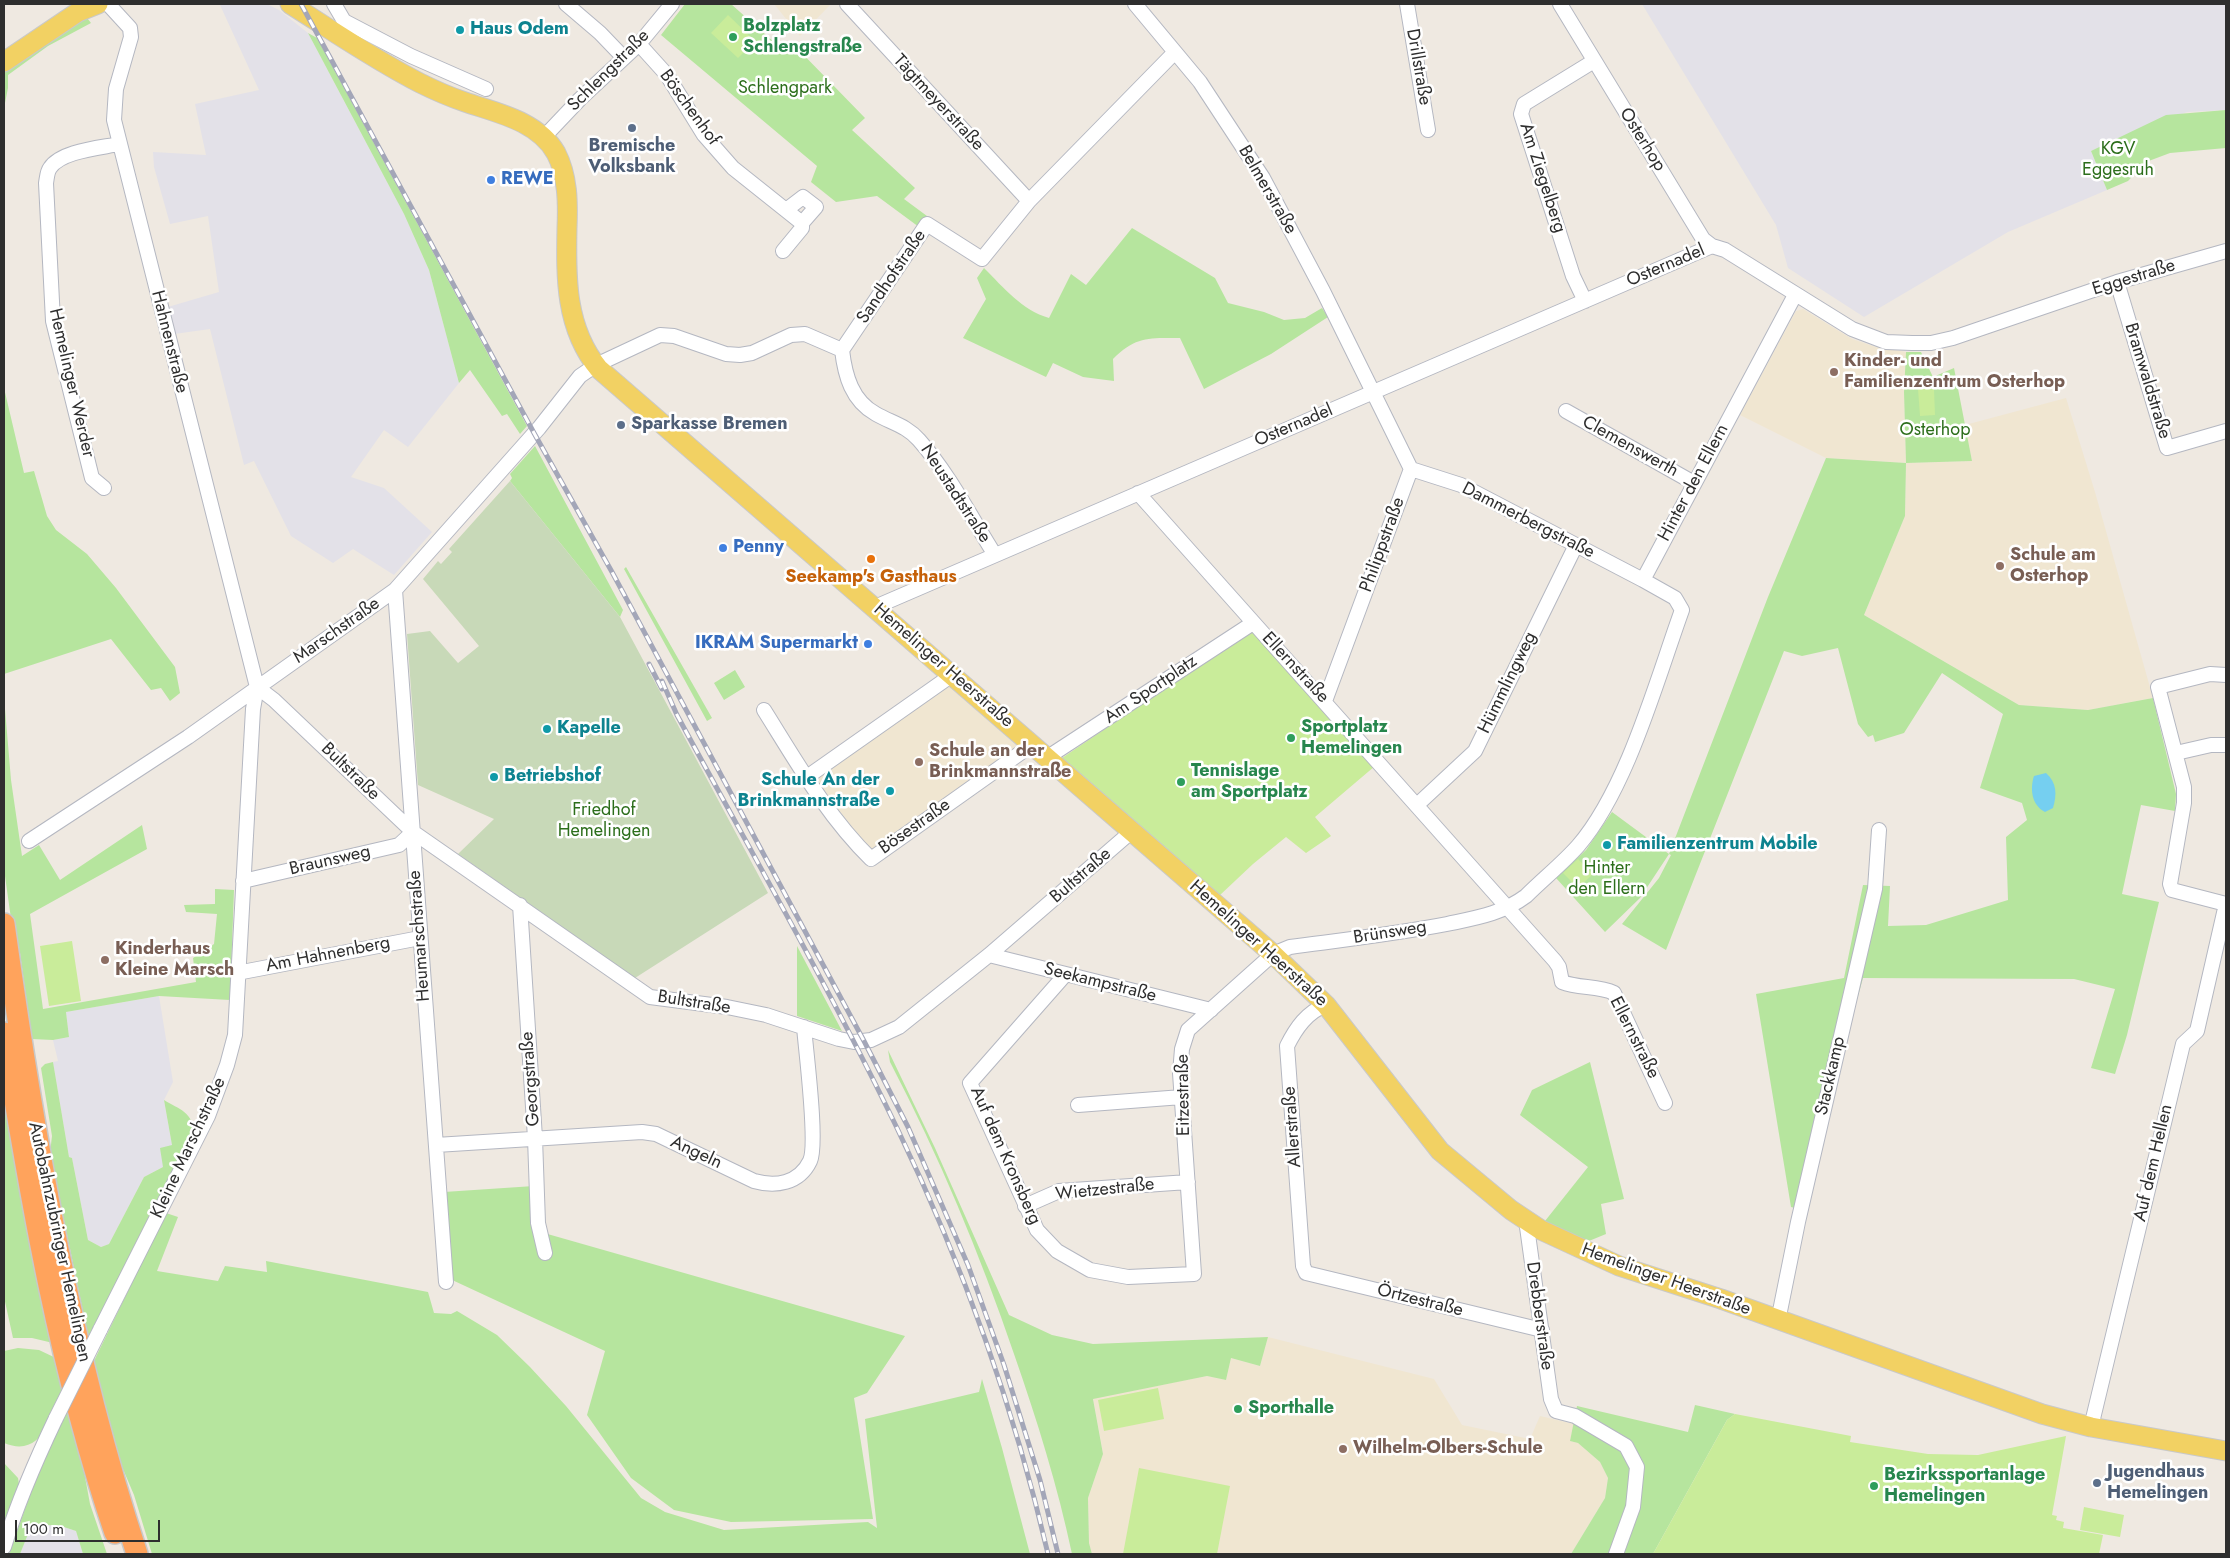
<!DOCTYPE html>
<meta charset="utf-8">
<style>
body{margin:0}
#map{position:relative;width:2230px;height:1558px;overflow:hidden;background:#efe9e1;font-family:Jost,sans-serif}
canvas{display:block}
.frame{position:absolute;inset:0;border:5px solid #2e2e2e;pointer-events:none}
.scale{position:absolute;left:15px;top:1520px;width:145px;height:22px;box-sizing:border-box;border:2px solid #2e2e2e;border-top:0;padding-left:6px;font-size:15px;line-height:18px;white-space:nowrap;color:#2e2e2e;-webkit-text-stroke:4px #fff;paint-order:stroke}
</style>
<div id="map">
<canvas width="2230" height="1558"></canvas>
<div class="frame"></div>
<div class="scale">100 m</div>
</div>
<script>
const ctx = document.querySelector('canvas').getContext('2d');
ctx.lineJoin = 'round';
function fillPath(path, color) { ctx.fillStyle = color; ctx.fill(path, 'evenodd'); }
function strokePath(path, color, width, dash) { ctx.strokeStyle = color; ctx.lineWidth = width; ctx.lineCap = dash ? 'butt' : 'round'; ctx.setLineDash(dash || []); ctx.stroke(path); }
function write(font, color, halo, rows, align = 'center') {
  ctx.font = font + ' Jost,sans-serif'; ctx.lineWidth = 5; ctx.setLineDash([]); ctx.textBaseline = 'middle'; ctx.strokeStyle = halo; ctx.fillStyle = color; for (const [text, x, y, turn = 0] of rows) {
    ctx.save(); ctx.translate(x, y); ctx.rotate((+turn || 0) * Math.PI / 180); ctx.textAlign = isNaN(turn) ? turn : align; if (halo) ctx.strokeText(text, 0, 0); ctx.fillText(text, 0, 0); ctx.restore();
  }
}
fillPath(new Path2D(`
 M215 4H267L279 10 308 33 404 214 429 270 459 383 408 447 384 430 351 477 384 488 432 532 394 575 353 549 333 563 291 536 254 461 244 465 210 329 167 335 161 309 219 292 208 216 170 224 154 167 153 152 206 155 195 104 259 90 220 5Z
 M1642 4H2226V110L2187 112 2091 151 2107 190 2008 232 1864 317 1788 268 1776 225Z
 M159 996 173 1082 164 1100 172 1145 163 1167 144 1177 109 1244 101 1247 88 1240 72 1158 69 1157 53 1062 58 1061 53 1040 69 1037 66 1012Z
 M31 1524 61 1526 76 1531 83 1554H20Z`), '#e3e1e8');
fillPath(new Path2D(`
 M774 4H831L800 36Z
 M1803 309 1852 339 1876 347 1906 352 1904 392 1906 463 1972 461 1965 425 2066 398 2095 492 2153 698 2088 710 2019 705 1864 615 1905 516 1906 463 1826 458 1740 415 1796 311Z
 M949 686 1018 747 872 852 866 848 819 783 818 776Z
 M1268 1337 1434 1379 1462 1425 1530 1439 1540 1416 1574 1424 1570 1441 1578 1443 1600 1462 1608 1478 1605 1498 1571 1554H1092L1089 1543 1088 1498 1103 1454 1093 1398 1207 1376 1226 1380 1231 1358 1260 1366Z`), '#f0e6d1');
fillPath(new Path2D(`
 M685 4H731L784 51 795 46 865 118 852 130 915 188 904 199 927 216 919 227 877 196 836 202 811 182 817 166 661 35Z
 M84 14 91 23 48 46 8 75V88L4 108V68Z
 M308 33 317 38 527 426 520 434 507 414 502 416 470 370 459 383 429 270 404 214Z
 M2226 110V148L2170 153 2146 162 2128 181 2107 190 2091 151 2166 115Z
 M1132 228 1215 278 1228 303 1264 312 1284 320 1305 318 1322 308 1328 317 1271 354 1204 389 1180 338C1149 338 1136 336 1113 359L1114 381 1083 377 1053 363 1046 377 963 338 986 299 977 278 984 268C1004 288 1022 310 1049 318L1071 274 1086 285Z
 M1906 352H1921L1933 377 1954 368 1972 461 1906 463 1905 516 1864 615 2019 705 2088 710 2153 698 2176 794 2175 811 2141 805 2122 894 2159 902 2127 1035 2115 1074 2091 1068 2115 989 2074 979 1863 978 1799 1209 1791 1207 1756 994 1844 978 1863 885 1890 886 1888 926 1926 925 2008 900 2006 837 2027 820 2022 803 1980 788 2003 714 1942 673 1904 733 1875 742 1873 735 1868 737 1858 724 1838 648 1802 656 1784 651 1666 950 1622 924 1659 878 1671 855 1669 854 1640 898 1605 932 1556 878 1586 850 1612 812 1669 854 1768 597 1826 458 1906 463 1904 392Z
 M4 388 24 473 34 471 47 516 56 530 87 554 116 588 175 667 180 693 170 701 161 688 151 690 111 639 4 674Z
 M535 446 623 610 620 617 510 481 512 478 510 474Z
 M626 567 712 718 707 721 624 569Z
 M735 670 745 687 724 700 714 683Z
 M4 697 11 780 22 856 39 845 60 880 142 825 147 849 30 914 43 1009 196 982 193 958 214 944 217 914 186 912 184 905 215 904V889L234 890 230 1000 159 996 66 1012 69 1037 53 1040 32 1039 20 953 15 947 4 869Z
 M797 946 842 1031 797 1016Z
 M888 1050 935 1148 1009 1315 1052 1335 1093 1344 1268 1337 1260 1366 1231 1358 1226 1380 1207 1376 1093 1399 1103 1454 1088 1498 1089 1543 1092 1554H1072C1058 1487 1037 1420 1014 1354 980 1254 939 1156 890 1062Z
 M53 1062 69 1157 72 1158 88 1240 101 1247 109 1244 144 1177 163 1167 160 1148 172 1145 164 1100C179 1109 194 1113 193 1132L89 1340 50 1153 52 1136 41 1068 45 1064Z
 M1590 1062 1624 1199 1601 1204 1606 1234 1584 1243 1545 1221 1588 1167 1520 1115 1532 1090Z
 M4 1082 53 1343 32 1338H13L4 1297Z
 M534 1186 537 1231 905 1336 867 1393 854 1398 873 1519 731 1522 674 1510 631 1478 587 1415 605 1351 450 1279 444 1192Z
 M166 1213 178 1217 157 1271 218 1281 225 1266 267 1272 266 1261 428 1292 434 1313 451 1314 457 1311 497 1335 530 1367 566 1406 641 1498 665 1512 724 1530 868 1522 877 1528 865 1419 979 1392 982 1379 1002 1448 1030 1554H152L134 1495 117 1455 92 1365Z
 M18 1348 39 1350 58 1359 65 1387C51 1415 43 1459 4 1443V1351Z
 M1695 1405 1735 1414 1727 1420 1653 1554H1571L1605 1498 1608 1478 1600 1462 1578 1443 1570 1441 1577 1406 1688 1432Z
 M70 1410 81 1455 90 1504 107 1554H83L76 1531 61 1526 32 1524 20 1554H9L36 1478 66 1412Z
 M4 1463 18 1478 19 1484 4 1531Z`), '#b6e59e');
fillPath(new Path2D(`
 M510 481 620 617 768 893 635 978 458 854 494 819 418 785 407 634 430 631 458 663 479 646 423 579 438 561 441 564 452 552 449 549Z`), '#c8d9b8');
fillPath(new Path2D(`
 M728 15 755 41 738 58 711 33Z
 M1918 389H1934L1935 415 1920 416Z
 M1254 628 1375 766 1315 817 1331 836 1306 853 1286 837 1253 864 1219 896 1062 758Z
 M1578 859 1593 874 1578 888 1563 873Z
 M72 941 81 1001 49 1006 40 946Z
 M1158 1388 1164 1419 1104 1431 1098 1400Z
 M1735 1414 1851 1436 1850 1442 1928 1454 1978 1455 2066 1436 2052 1515 2057 1516 2056 1520 2064 1522 2063 1528 2103 1535 2099 1554H1653L1727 1420Z
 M1139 1468 1230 1486 1217 1554H1123Z
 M2084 1507 2124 1515 2120 1537 2080 1530Z`), '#c9ec9a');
fillPath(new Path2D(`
 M2046 773C2057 783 2057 794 2053 808L2045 812C2031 805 2030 788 2034 776Z`), '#75cff0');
const minor = new Path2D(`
 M334 4 344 21 411 56 486 89
 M566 4 600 33 624 58
 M847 4 1029 201
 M1135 4 1200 82 1263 178 1323 291 1411 469 1325 701
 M1407 4 1428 130
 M1560 4 1703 239 1712 246 1725 250 1852 329 1886 342 1912 343H1931L1953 338 2117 282 2226 251
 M639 44 667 75 704 135 733 168 802 223 816 207 803 197 786 210
 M543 138 580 99 639 44 672 4
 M783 251 802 228V223
 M2117 282 2167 448 2226 431
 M1585 301 1573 276 1521 114 1524 104 1594 61
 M842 350 927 224 982 259 1029 201 1175 52
 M842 350C845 376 852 401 876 414 892 423 907 426 919 440 949 474 971 517 995 555
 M1566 411 1694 483
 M1411 469 1461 485 1643 580
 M104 488 92 478 53 321 46 183C47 178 47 172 50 168 61 151 100 148 119 144
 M1138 493 1555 961 1559 967 1562 982C1579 989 1598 985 1614 993L1665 1103
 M395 590 446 1282
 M875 607 1712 246
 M2226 675 2210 674 2158 687 2184 787V803L2170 884 2172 890 2226 904
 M257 687 274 700 413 832 650 997 727 1007 766 1015 839 1039 854 1042 871 1040 899 1027 989 955 1131 832
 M764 710C796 761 827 816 871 859L1033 744
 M2176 753 2211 745H2226
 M1048 757 1253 623
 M807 777 952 675
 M1417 805 1475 751 1576 545
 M29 841 188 737 395 590 539 428 580 376 596 365 660 335 674 336 726 354 740 355 752 353 791 335 805 334 842 350
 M243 881 399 845 413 832
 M520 905 535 1138 538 1223 545 1253
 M989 955 1211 1010
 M237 973 420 938
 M1065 975 970 1083 1037 1230 1057 1251 1090 1270 1128 1277 1194 1274 1180 1073 1182 1049 1188 1030 1273 954 1290 947C1342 940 1395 934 1447 924 1475 918 1502 914 1526 896 1543 879 1562 864 1578 846 1627 789 1656 682 1682 610L1675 598 1643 580 1795 295
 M1326 1005C1307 1012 1296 1028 1287 1046L1303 1266 1306 1273 1542 1330
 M1078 1105 1182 1097
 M436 1145 642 1132 656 1134 754 1181C775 1187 799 1184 810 1161 818 1144 806 1052 804 1027
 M1025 1206 1059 1191 1188 1182
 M1526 1220 1551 1399 1556 1411 1575 1416 1626 1446 1637 1467 1633 1507 1616 1554
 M1778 1321 1798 1222 1875 889 1879 830
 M100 1330 208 1116 227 1065 235 1035 253 709 257 687 114 120 116 89 131 37 130 28 108 4
 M2091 1427 2183 1044 2197 1031 2226 904
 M4 1547C17 1503 36 1460 56 1418`);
const major = new Path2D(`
 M290 4C333 31 375 60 420 83 434 90 450 97 465 102 497 113 538 121 556 153 568 176 568 203 567 228 566 277 565 328 599 369L1273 954 1326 1005 1440 1151 1511 1210 1541 1230 1619 1266 1721 1299 2042 1414 2091 1427 2226 1451
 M4 62 78 12 98 4`);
const highway = new Path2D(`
 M4 924C34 1137 70 1350 137 1554
 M4 1033C31 1202 60 1370 115 1533`);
strokePath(minor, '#b4b7c1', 16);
strokePath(major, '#c9c9c9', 21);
strokePath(highway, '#c9c9c9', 24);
strokePath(minor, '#fff', 14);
strokePath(major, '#f2d163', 19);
strokePath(highway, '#ffa35c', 21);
const rail = new Path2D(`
 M301 4 534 433 612 572 864 1041 908 1127 968 1265 1004 1365 1040 1480 1058 1554
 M649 664 662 689
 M662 681 677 715C751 852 829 987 897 1128 962 1263 1014 1407 1048 1554`);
strokePath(rail, '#a3a6b8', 5);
strokePath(rail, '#fff', 3, [9]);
const minorBridge = new Path2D(`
 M56 1418 100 1330`);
strokePath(minorBridge, '#b4b7c1', 16, []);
strokePath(minorBridge, '#fff', 14);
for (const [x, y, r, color] of [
 [460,30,5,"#0f9aa8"],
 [733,37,5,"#2e9e5b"],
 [632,128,5,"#5c6f8a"],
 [491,180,5,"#3f7fe0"],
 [1834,372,5,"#8d6e63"],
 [621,425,5,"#5c6f8a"],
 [723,548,5,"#3f7fe0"],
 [871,559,5,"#e8710a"],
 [2000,566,5,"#8d6e63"],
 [868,644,5,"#3f7fe0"],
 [547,729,5,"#0f9aa8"],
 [1291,738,5,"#2e9e5b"],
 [919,762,5,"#8d6e63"],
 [494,777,5,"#0f9aa8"],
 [1181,782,5,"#2e9e5b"],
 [890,791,5,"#0f9aa8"],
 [1607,845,5,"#0f9aa8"],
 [105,960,5,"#8d6e63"],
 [1238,1409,5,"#2e9e5b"],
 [1343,1449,5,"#8d6e63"],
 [2097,1483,5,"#5c6f8a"],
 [1874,1486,5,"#2e9e5b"]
]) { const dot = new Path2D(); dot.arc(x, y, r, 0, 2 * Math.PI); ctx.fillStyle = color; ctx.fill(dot); strokePath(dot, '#fff', 2); }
write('bold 18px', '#27864d', '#fff', [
 ["Bolzplatz",743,27],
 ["Schlengstraße",743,48],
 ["Sportplatz",1301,728],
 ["Hemelingen",1301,749],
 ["Tennislage",1191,772],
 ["am Sportplatz",1191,793],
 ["Sporthalle",1248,1409],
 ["Bezirkssportanlage",1884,1476],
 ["Hemelingen",1884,1497]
], 'left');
write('bold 18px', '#0d838f', '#fff', [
 ["Haus Odem",470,30],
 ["Kapelle",557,729],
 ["Betriebshof",504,777],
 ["Schule An der",880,781,"right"],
 ["Brinkmannstraße",880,802,"right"],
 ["Familienzentrum Mobile",1617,845]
], 'left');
write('18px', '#2e2e2e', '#fff', [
 ["Drillstraße",1418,67,80],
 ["Schlengstraße",609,71,-45],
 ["Tägtmeyerstraße",938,103,47],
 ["Böschenhof",689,108,54],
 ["Osterhop",1642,140,58],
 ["Am Ziegelberg",1542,178,72],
 ["Belmerstraße",1267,190,60],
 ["Osternadel",1666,266,-23],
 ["Sandhofstraße",892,277,-56],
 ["Eggestraße",2134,278,-17],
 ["Hahnenstraße",169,342,76],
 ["Bramwaldstraße",2147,381,73],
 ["Hemelinger Werder",71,383,77],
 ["Osternadel",1294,426,-23],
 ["Clemenswerth",1630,447,29],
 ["Hinter den Ellern",1694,483,-62],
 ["Neustadtstraße",955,494,57],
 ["Dammerbergstraße",1528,521,27],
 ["Philippstraße",1383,545,-70],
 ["Marschstraße",337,631,-35],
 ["Hemelinger Heerstraße",943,666,41],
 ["Ellernstraße",1295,668,47],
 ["Hümmlingweg",1508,683,-64],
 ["Am Sportplatz",1151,690,-34],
 ["Bultstraße",350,772,44],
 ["Bösestraße",915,827,-35],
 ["Braunsweg",330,861,-13],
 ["Bultstraße",1081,876,-41],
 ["Brünsweg",1390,933,-9],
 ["Heumarschstraße",420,936,-94],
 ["Hemelinger Heerstraße",1258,944,42],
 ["Am Hahnenberg",328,955,-11],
 ["Seekampstraße",1100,983,14],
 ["Bultstraße",694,1003,9],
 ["Ellernstraße",1634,1038,63],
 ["Stackkamp",1831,1076,-77],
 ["Georgstraße",531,1079,-94],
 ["Eitzestraße",1184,1095,-91],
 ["Allerstraße",1293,1127,-94],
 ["Kleine Marschstraße",189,1148,-65],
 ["Angeln",696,1153,25],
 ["Auf dem Kronsberg",1005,1156,66],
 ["Auf dem Hellen",2154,1163,-77],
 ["Wietzestraße",1105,1190,-6],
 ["Autobahnzubringer Hemelingen",59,1242,78],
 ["Hemelinger Heerstraße",1666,1280,20],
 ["Örtzestraße",1420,1301,14],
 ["Drebberstraße",1539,1316,82]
]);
write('18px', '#2c6e1b', '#fff', [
 ["Schlengpark",785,89],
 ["KGV",2118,150],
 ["Eggesruh",2118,171],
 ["Osterhop",1935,431],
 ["Friedhof",604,811],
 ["Hemelingen",604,832],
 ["Hinter",1607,869],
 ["den Ellern",1607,890]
]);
write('bold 18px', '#4e5e75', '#fff', [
 ["Bremische",632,147,"center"],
 ["Volksbank",632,168,"center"],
 ["Sparkasse Bremen",631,425],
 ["Jugendhaus",2107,1473],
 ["Hemelingen",2107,1494]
], 'left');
write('bold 18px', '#366cbe', '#fff', [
 ["REWE",501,180],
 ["Penny",733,548],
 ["IKRAM Supermarkt",858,644,"right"]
], 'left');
write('bold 18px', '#785e54', '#fff', [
 ["Kinder- und",1844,362],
 ["Familienzentrum Osterhop",1844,383],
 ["Schule am",2010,556],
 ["Osterhop",2010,577],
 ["Schule an der",929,752],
 ["Brinkmannstraße",929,773],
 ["Kinderhaus",115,950],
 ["Kleine Marsch",115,971],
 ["Wilhelm-Olbers-Schule",1353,1449]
], 'left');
write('bold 18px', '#c56008', '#fff', [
 ["Seekamp's Gasthaus",871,578]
]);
</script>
